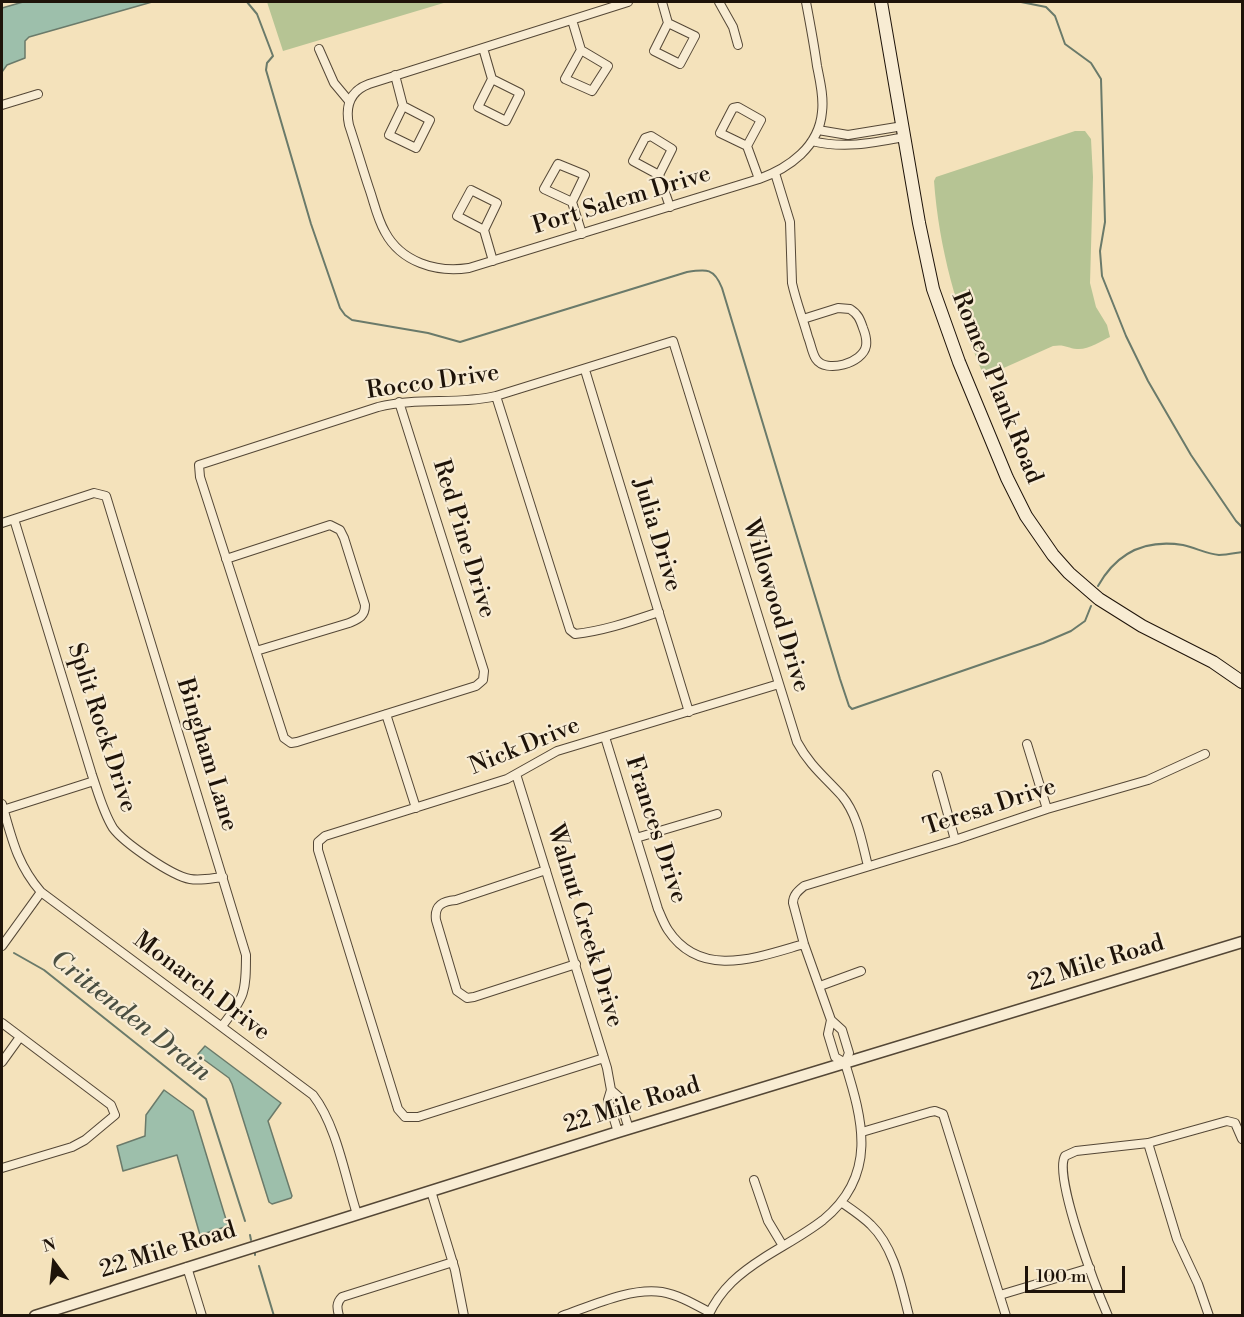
<!DOCTYPE html>
<style>
body{margin:0}
#map{position:relative;width:1244px;height:1317px;overflow:hidden;background:#f4e2bb;font-family:"Libre Bodoni",serif}
canvas{display:block}
.frame{position:absolute;inset:0;border:3px solid #1e1309;pointer-events:none}
.north{position:absolute;left:24px;top:1233px;width:60px;height:60px;-webkit-text-stroke:4px #f8ecd3;paint-order:stroke;rotate:345deg;font-size:16px;font-weight:700;line-height:24px;text-align:center;color:#1e1309}
.north::after{content:'';display:block;margin:auto;width:21px;height:27px;background:#1e1309;clip-path:polygon(50% 0,100% 100%,50% 72%,0 100%)}
.scale{position:absolute;left:1025px;top:1266px;width:100px;height:27px;box-sizing:border-box;border:3px solid #1e1309;border-top:0;padding-left:8px;font-size:18px;line-height:21px;white-space:nowrap;color:#1e1309;-webkit-text-stroke:4px #f8ecd3;paint-order:stroke}
</style>
<div id="map">
<canvas width="1244" height="1317"></canvas>
<div class="frame"></div>
<div class="north">N</div>
<div class="scale">100 m</div>
</div>
<script>
const ctx = document.querySelector('canvas').getContext('2d');
ctx.lineJoin = 'round';
function fillPath(path, color) { ctx.fillStyle = color; ctx.fill(path, 'evenodd'); }
function strokePath(path, color, width, dash) { ctx.strokeStyle = color; ctx.lineWidth = width; ctx.lineCap = dash ? 'butt' : 'round'; ctx.setLineDash(dash || []); ctx.stroke(path); }
function write(font, color, halo, rows, align = 'center') {
  ctx.font = font + ' "Libre Bodoni",serif'; ctx.lineWidth = 4.5; ctx.setLineDash([]); ctx.textBaseline = 'middle'; ctx.strokeStyle = halo; ctx.fillStyle = color; for (const [text, x, y, turn = 0] of rows) {
    ctx.save(); ctx.translate(x, y); ctx.rotate((+turn || 0) * Math.PI / 180); ctx.textAlign = isNaN(turn) ? turn : align; if (halo) ctx.strokeText(text, 0, 0); ctx.fillText(text, 0, 0); ctx.restore();
  }
}
fillPath(new Path2D(`
 M267 2H447L283 51Z
 M1075 131H1085L1091 139 1093 177 1090 283 1096 307 1107 325 1110 337C1101 341 1088 350 1077 349 1067 348 1065 344 1053 346L988 375 983 374C957 311 939 249 934 181L936 177Z`), '#b6c494');
const water = new Path2D(`
 M23 2H152L29 37 25 41V58L7 65 2 72V8Z
 M205 1046 281 1103 268 1121 292 1196 291 1198 272 1204 269 1202 232 1084 229 1078 199 1056 198 1054Z
 M164 1090 193 1111 228 1226 200 1235 177 1155 123 1171 117 1146 145 1136 146 1115Z`);
fillPath(water, '#9dbfab');
strokePath(water, '#6a7a6a', 1.5);
strokePath(new Path2D(`
 M247 2 257 14 273 56 267 63 266 70 311 224 340 308 345 315 352 320 428 333 460 342 687 272C707 269 714 268 722 288L840 679 849 706 852 709 1043 643 1071 631 1085 621 1091 606
 M1021 2 1046 7 1055 16 1065 44 1091 63 1101 79 1105 222 1100 251 1102 276 1126 336 1148 381 1191 455 1236 521 1242 527
 M1098 586C1117 552 1145 539 1183 545 1196 548 1207 554 1219 555 1227 555 1235 553 1242 552
 M14 953 44 970 206 1099 245 1221
 M250 1235 251 1240
 M255 1253V1255
 M259 1266 274 1316`), '#6a7a6a', 2);
const minor = new Path2D(`
 M628 2 369 84C350 91 345 106 349 125 356 146 362 167 369 188 374 202 377 218 385 232 401 262 436 273 469 268L759 179C789 168 819 147 822 112 824 97 820 81 817 66 814 44 810 23 806 2
 M662 2 668 23 654 51 680 64 695 36 668 23
 M719 2 733 27 738 45
 M572 20 581 50 565 79 592 91 608 66 581 50
 M483 48 492 79 478 107 506 121 520 93 492 79
 M319 49 334 83 349 101
 M395 75 403 106 389 135 416 148 430 120 403 106
 M2 105 38 94
 M818 130 848 135 903 126
 M812 141C844 149 873 143 905 137
 M747 146 761 120 738 107 733 108 720 133 747 146 759 179
 M775 173 790 222 792 283C796 301 803 319 808 337 811 344 812 353 816 359 826 374 863 363 866 346 867 340 865 333 863 328 860 319 858 314 850 309L838 308 803 319
 M659 175 672 149 651 136 645 138 633 161 659 175 670 207
 M572 202 585 175 558 164 544 189 572 202 582 234
 M484 230 497 203 471 190 457 216 484 230 493 261
 M585 370 689 712
 M496 396 570 630 575 634C604 631 632 621 659 612
 M399 402 484 671 483 680 476 686 297 742 291 743 284 738 200 477 199 465 378 407C418 397 458 405 496 396L673 341 797 742C810 766 825 777 842 796 858 815 862 843 868 866
 M14 519 92 775C98 792 103 812 113 828 124 843 172 876 190 879 201 881 213 878 223 877
 M2 523 94 493 106 496 246 955C246 992 245 997 222 1026
 M226 559 330 525 340 530 344 538 365 605C365 617 358 619 349 623L256 651
 M386 714 416 808
 M605 737 658 909C661 916 664 924 668 930 701 980 758 957 804 944
 M1027 744 1047 809
 M516 774 607 1068 611 1090 608 1100 618 1132
 M937 775 955 840
 M2 804C12 839 17 864 41 892L313 1095C337 1126 345 1177 357 1214
 M3 810 94 781
 M636 838 717 814
 M546 870 456 900C443 901 434 905 436 920L457 991 467 998 474 997 576 964
 M2 946 41 892
 M820 986 861 971
 M831 1020 828 1034 835 1057 845 1063
 M2 1023 111 1105 115 1115 85 1140 72 1147 2 1168
 M604 1058 418 1117H405L398 1109 326 876 318 850V842L325 836 507 779 557 751 779 684
 M2 1062 20 1037
 M611 1090 619 1097 629 1129
 M862 1132 930 1112 935 1111 943 1114 1006 1316
 M1148 1143 1177 1239 1198 1284 1209 1316
 M754 1180 768 1221 783 1246
 M431 1191 455 1270 464 1316
 M841 1202C851 1209 862 1216 871 1225 894 1247 901 1285 909 1316
 M187 1267 202 1316
 M1000 1295 1090 1268
 M339 1316C337 1308 336 1303 342 1297L453 1262
 M562 1316C591 1306 631 1287 662 1292 679 1295 694 1304 709 1312
 M708 1316C721 1288 740 1273 765 1257 784 1245 805 1234 823 1220 878 1175 863 1121 845 1063L849 1053 842 1030 831 1020 804 944 793 903C793 895 798 891 804 886L955 840 1047 809 1148 780 1205 754
 M1108 1316C1097 1291 1053 1176 1065 1156L1076 1151 1148 1143 1227 1121 1235 1123 1242 1139`);
const tertiary = new Path2D(`
 M35 1316 618 1132 1242 942`);
const secondary = new Path2D(`
 M881 2 919 223 933 289 959 362 1007 478 1026 516 1053 555 1069 573 1099 599 1142 626 1213 662 1242 682`);
strokePath(minor, '#544736', 10);
strokePath(tertiary, '#544736', 13);
strokePath(secondary, '#1e1309', 14);
strokePath(minor, '#f8ecd3', 8);
strokePath(tertiary, '#f8ecd3', 10);
strokePath(secondary, '#f8ecd3', 12);
write('24px', '#1e1309', '#f8ecd3', [
 ["Port Salem Drive",622,201,-17],
 ["Rocco Drive",433,383,-8],
 ["Romeo Plank Road",996,388,68],
 ["Julia Drive",656,535,73],
 ["Red Pine Drive",463,539,73],
 ["Willowood Drive",775,606,73],
 ["Split Rock Drive",101,728,72],
 ["Nick Drive",525,747,-22],
 ["Bingham Lane",206,755,73],
 ["Teresa Drive",990,808,-18],
 ["Frances Drive",655,830,72],
 ["Walnut Creek Drive",584,926,73],
 ["22 Mile Road",1096,964,-17],
 ["Monarch Drive",201,987,37],
 ["22 Mile Road",632,1106,-17],
 ["22 Mile Road",168,1251,-17]
]);
write('italic 26px', '#4a4f42', '#f8ecd3', [
 ["Crittenden Drain",130,1017,38]
]);
</script>
